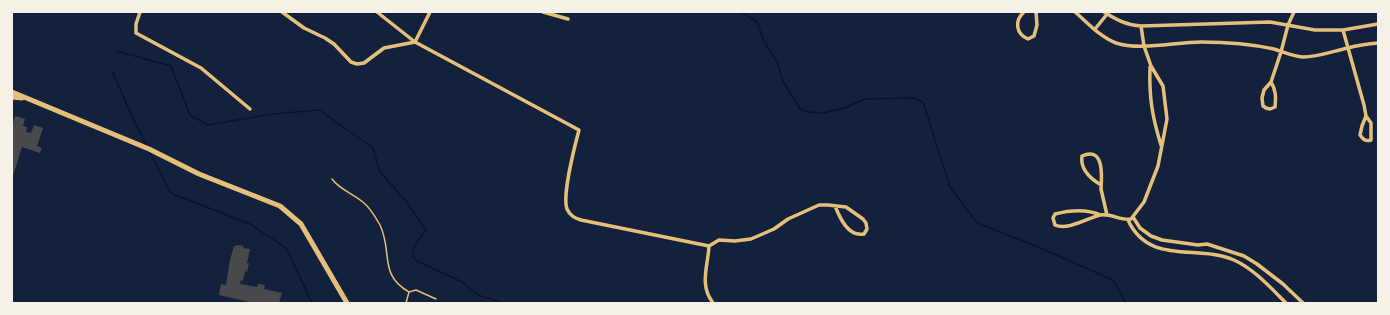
<!DOCTYPE html>
<style>
body{margin:0}
#map{position:relative;width:1390px;height:315px;overflow:hidden;background:#14213d;font-family:Quicksand,sans-serif}
canvas{display:block}
.frame{position:absolute;inset:0;border:13px solid #f6f1e7;pointer-events:none}
</style>
<div id="map">
<canvas width="1390" height="315"></canvas>
<div class="frame"></div>
</div>
<script>
const ctx = document.querySelector('canvas').getContext('2d');
ctx.lineJoin = 'round';
function strokePath(path, color, width, dash) { ctx.strokeStyle = color; ctx.lineWidth = width; ctx.lineCap = dash ? 'butt' : 'round'; ctx.setLineDash(dash || []); ctx.stroke(path); }
function fillPath(path, color) { ctx.fillStyle = color; ctx.fill(path, 'evenodd'); }
strokePath(new Path2D(`
 M741 12 757 22 764 41 777 62 783 81 800 109 809 112 823 113 847 107 865 99 912 98 923 102 950 187 977 223 1031 244 1113 280 1126 303
 M117 51 171 66 190 115 208 125 273 114 319 110 373 148 380 172 406 201 426 230 414 246 413 257 417 261 464 283 478 295 504 303
 M112 71 136 125 147 146
 M149 151 171 193 250 224 286 248 312 303`), '#0b132b', 1.5);
fillPath(new Path2D(`
 M15 116 25 119 23 126 27 127 26 132 31 133 34 125 43 128 37 146 42 148 40 153 22 147 12 179V126Z
 M237 245 244 246 243 248 250 249 247 263H249L247 272 245 271 243 281 241 280 240 284 257 287 258 284 265 285 264 289 282 293 279 303H253L219 295 221 284 226 285 230 260 234 246H236Z`), '#48494c');
strokePath(new Path2D(`
 M332 179C340 190 354 194 364 203 370 208 376 218 380 225 393 252 378 274 409 292L406 303
 M409 292 416 290 436 299`), '#e5c07b', 1.5);
strokePath(new Path2D(`
 M140 12 136 24V33L201 68 250 109
 M282 12 304 28 325 38 334 44 351 62 357 64 364 63 384 48 415 42 430 12
 M377 12 415 42 579 130C575 145 562 196 567 209 570 216 575 218 581 220L709 246
 M543 12 568 19
 M1024 12C1014 21 1016 34 1028 39L1034 36 1037 25 1036 12
 M1075 12C1088 23 1100 37 1116 43 1141 51 1175 42 1201 42 1225 42 1251 44 1274 49 1284 52 1292 56 1303 57 1319 57 1333 51 1348 48 1358 45 1368 44 1378 43
 M1104 12C1117 20 1126 25 1141 26L1270 22 1315 30H1343L1378 24
 M1095 29 1108 13
 M1343 30 1364 105 1366 116 1371 123V140C1365 142 1363 139 1360 135L1362 126 1366 116
 M1150 67C1149 97 1152 116 1161 145
 M1271 82C1276 90 1276 97 1275 107L1270 109 1266 108 1263 106 1262 98 1264 90 1271 82 1281 52 1288 25 1294 12
 M1101 185C1091 179 1080 169 1082 156 1104 146 1102 175 1101 189L1107 215
 M1101 215C1087 209 1070 210 1055 214L1053 218 1055 225C1067 231 1088 218 1100 215 1111 213 1121 221 1131 219L1144 202 1158 166 1167 119 1163 86 1151 66 1144 46 1141 26
 M1133 217 1140 228 1151 236 1162 240 1198 245 1207 244 1244 256 1257 264 1283 284 1303 303
 M1128 220C1149 266 1198 244 1234 260 1254 269 1271 288 1286 303
 M709 246 719 240 735 241 751 239 774 229 788 219 819 205H828L846 207 863 219 866 223 867 229 864 234C848 237 840 218 835 206
 M709 246C708 266 699 285 713 303`), '#e5c07b', 3.5);
strokePath(new Path2D(`
 M12 92 149 149 199 174 280 206 301 224 347 303
 M12 97 22 98`), '#e5c07b', 5);
</script>
